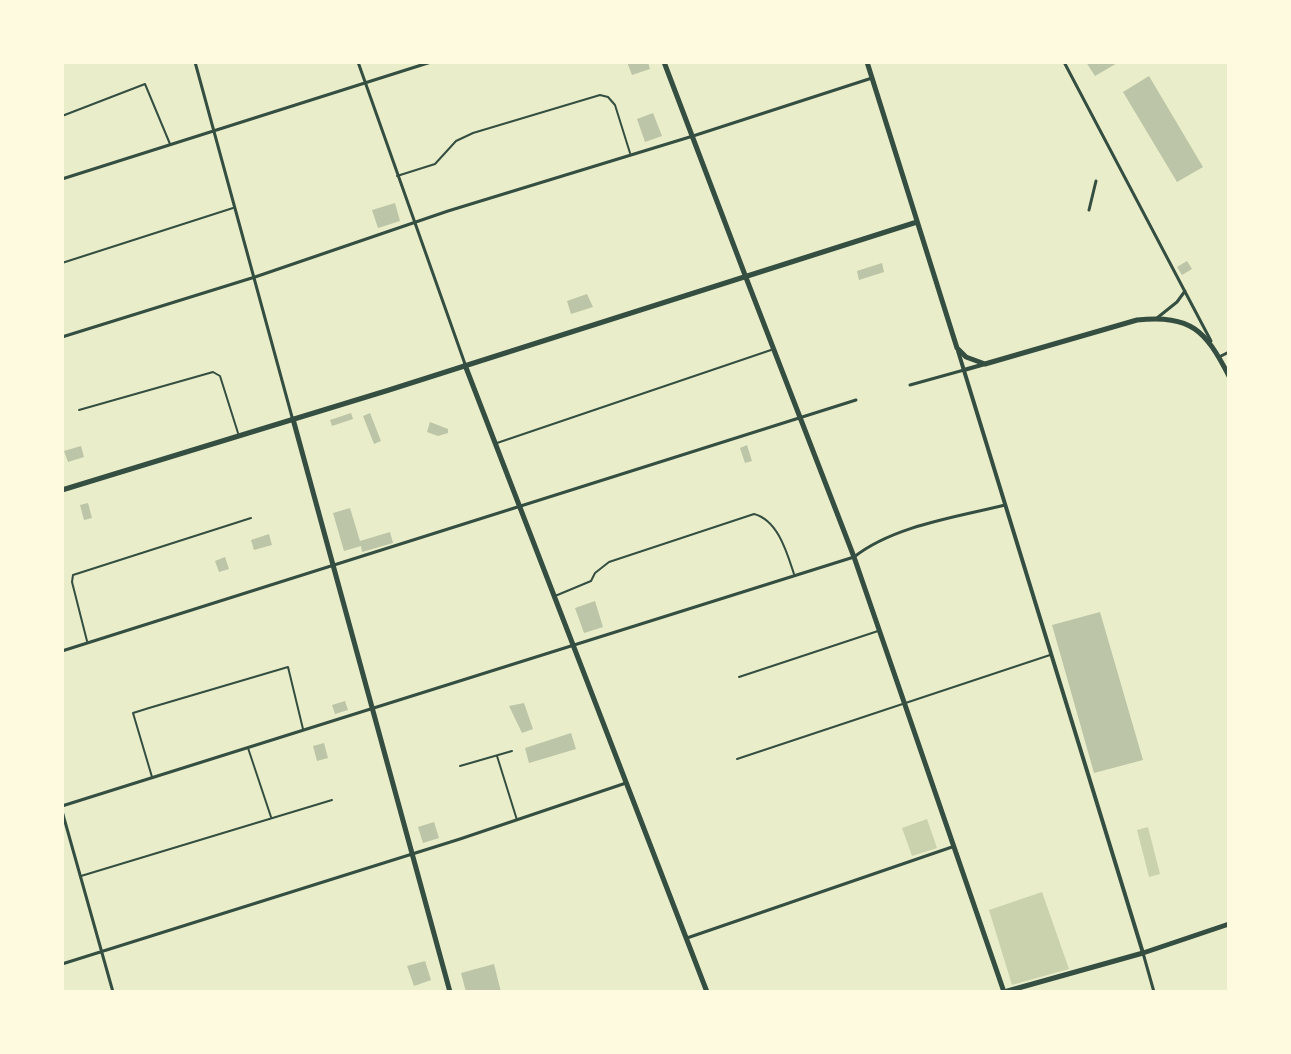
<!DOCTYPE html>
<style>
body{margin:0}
#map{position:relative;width:1291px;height:1054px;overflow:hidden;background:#e9edc9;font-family:"Open Sans",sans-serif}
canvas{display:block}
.frame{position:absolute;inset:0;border:64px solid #fefae0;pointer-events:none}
</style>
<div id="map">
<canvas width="1291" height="1054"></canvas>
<div class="frame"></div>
</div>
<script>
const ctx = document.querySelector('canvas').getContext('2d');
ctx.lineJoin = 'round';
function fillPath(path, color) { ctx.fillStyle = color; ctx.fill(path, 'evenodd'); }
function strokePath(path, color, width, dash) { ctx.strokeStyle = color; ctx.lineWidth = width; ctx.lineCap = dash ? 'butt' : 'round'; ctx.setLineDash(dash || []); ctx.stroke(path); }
fillPath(new Path2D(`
 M927 819 937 848 912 856 902 828Z
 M1148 827 1160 874 1149 877 1137 830Z
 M1042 892 1069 969 1012 985 989 910Z`), '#cad2ad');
fillPath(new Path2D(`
 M627 62H648L650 69 632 75Z
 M1086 62H1119L1095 76Z
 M1149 76 1203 167 1177 182 1123 92Z
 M653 113 662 136 645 142 637 119Z
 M395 203 400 221 378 228 372 210Z
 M1187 261 1192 269 1182 275 1177 267Z
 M882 263 884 272 859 280 857 271Z
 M587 294 593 307 571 314 567 301Z
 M351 413 353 419 332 426 330 420Z
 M370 413 381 441 374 444 363 416Z
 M430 422 448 429V433L438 436 427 432Z
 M747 445 752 461 745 463 740 448Z
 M81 446 84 457 68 462 64 451Z
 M88 503 92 518 84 520 80 505Z
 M350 508 360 541 390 532 393 543 362 552 361 546 344 551 333 513Z
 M269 534 272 545 254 550 251 540Z
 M225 557 229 569 219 572 215 561Z
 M595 601 603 627 584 633 575 608Z
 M1100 612 1143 760 1094 773 1052 625Z
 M345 701 348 710 335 714 332 705Z
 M524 703 533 729 522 733 509 706Z
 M571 733 576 749 529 763 525 748Z
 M324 743 328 758 317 761 313 746Z
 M434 822 439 838 423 843 418 827Z
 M425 961 431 980 414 986 407 966Z
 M494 964 501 992H466L461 973Z`), '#bcc5a7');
strokePath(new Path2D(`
 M62 116 145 84 170 144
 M397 176 435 164 456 141 473 133 600 95 608 97 615 105 630 153
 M62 263 233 208
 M79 410 213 372 220 376 238 433
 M497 443 771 350
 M555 596 591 581 595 573 609 562 754 514C778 520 787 553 794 574
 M87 641 72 582 73 575 251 518
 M739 677 878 631
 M248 748 271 817
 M497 756 517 820
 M737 759 1050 655
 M460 766 512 751
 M152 777 133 713 149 708 288 667 303 729
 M81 876 332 800`), '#344e41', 2);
strokePath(new Path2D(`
 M195 62 292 417
 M358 62 465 364
 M1064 62 1211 341
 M62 179 431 62
 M1089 210 1096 181
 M1157 318 1177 302 1185 291
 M62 337 255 277 448 211 693 136 872 78
 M1219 357 1229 352
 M910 385 964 370
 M62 651 856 400
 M62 806 854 557C893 526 956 517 1005 505
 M62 811 113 992
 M687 938 952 847
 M1143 953 1154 992
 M62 964 460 839 626 783`), '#344e41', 3);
strokePath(new Path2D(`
 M958 351 1143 953
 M964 370 985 364`), '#344e41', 4);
strokePath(new Path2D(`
 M465 365 707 992
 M293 419 450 992
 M1004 992 1143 953 1229 924`), '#344e41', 5);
strokePath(new Path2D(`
 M745 275 854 557 1004 992`), '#344e41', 5);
strokePath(new Path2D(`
 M664 62 745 275
 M867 62 957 348 966 357 985 364 1137 320C1192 315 1205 330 1229 376
 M62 490 389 390 917 222`), '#344e41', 5);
</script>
